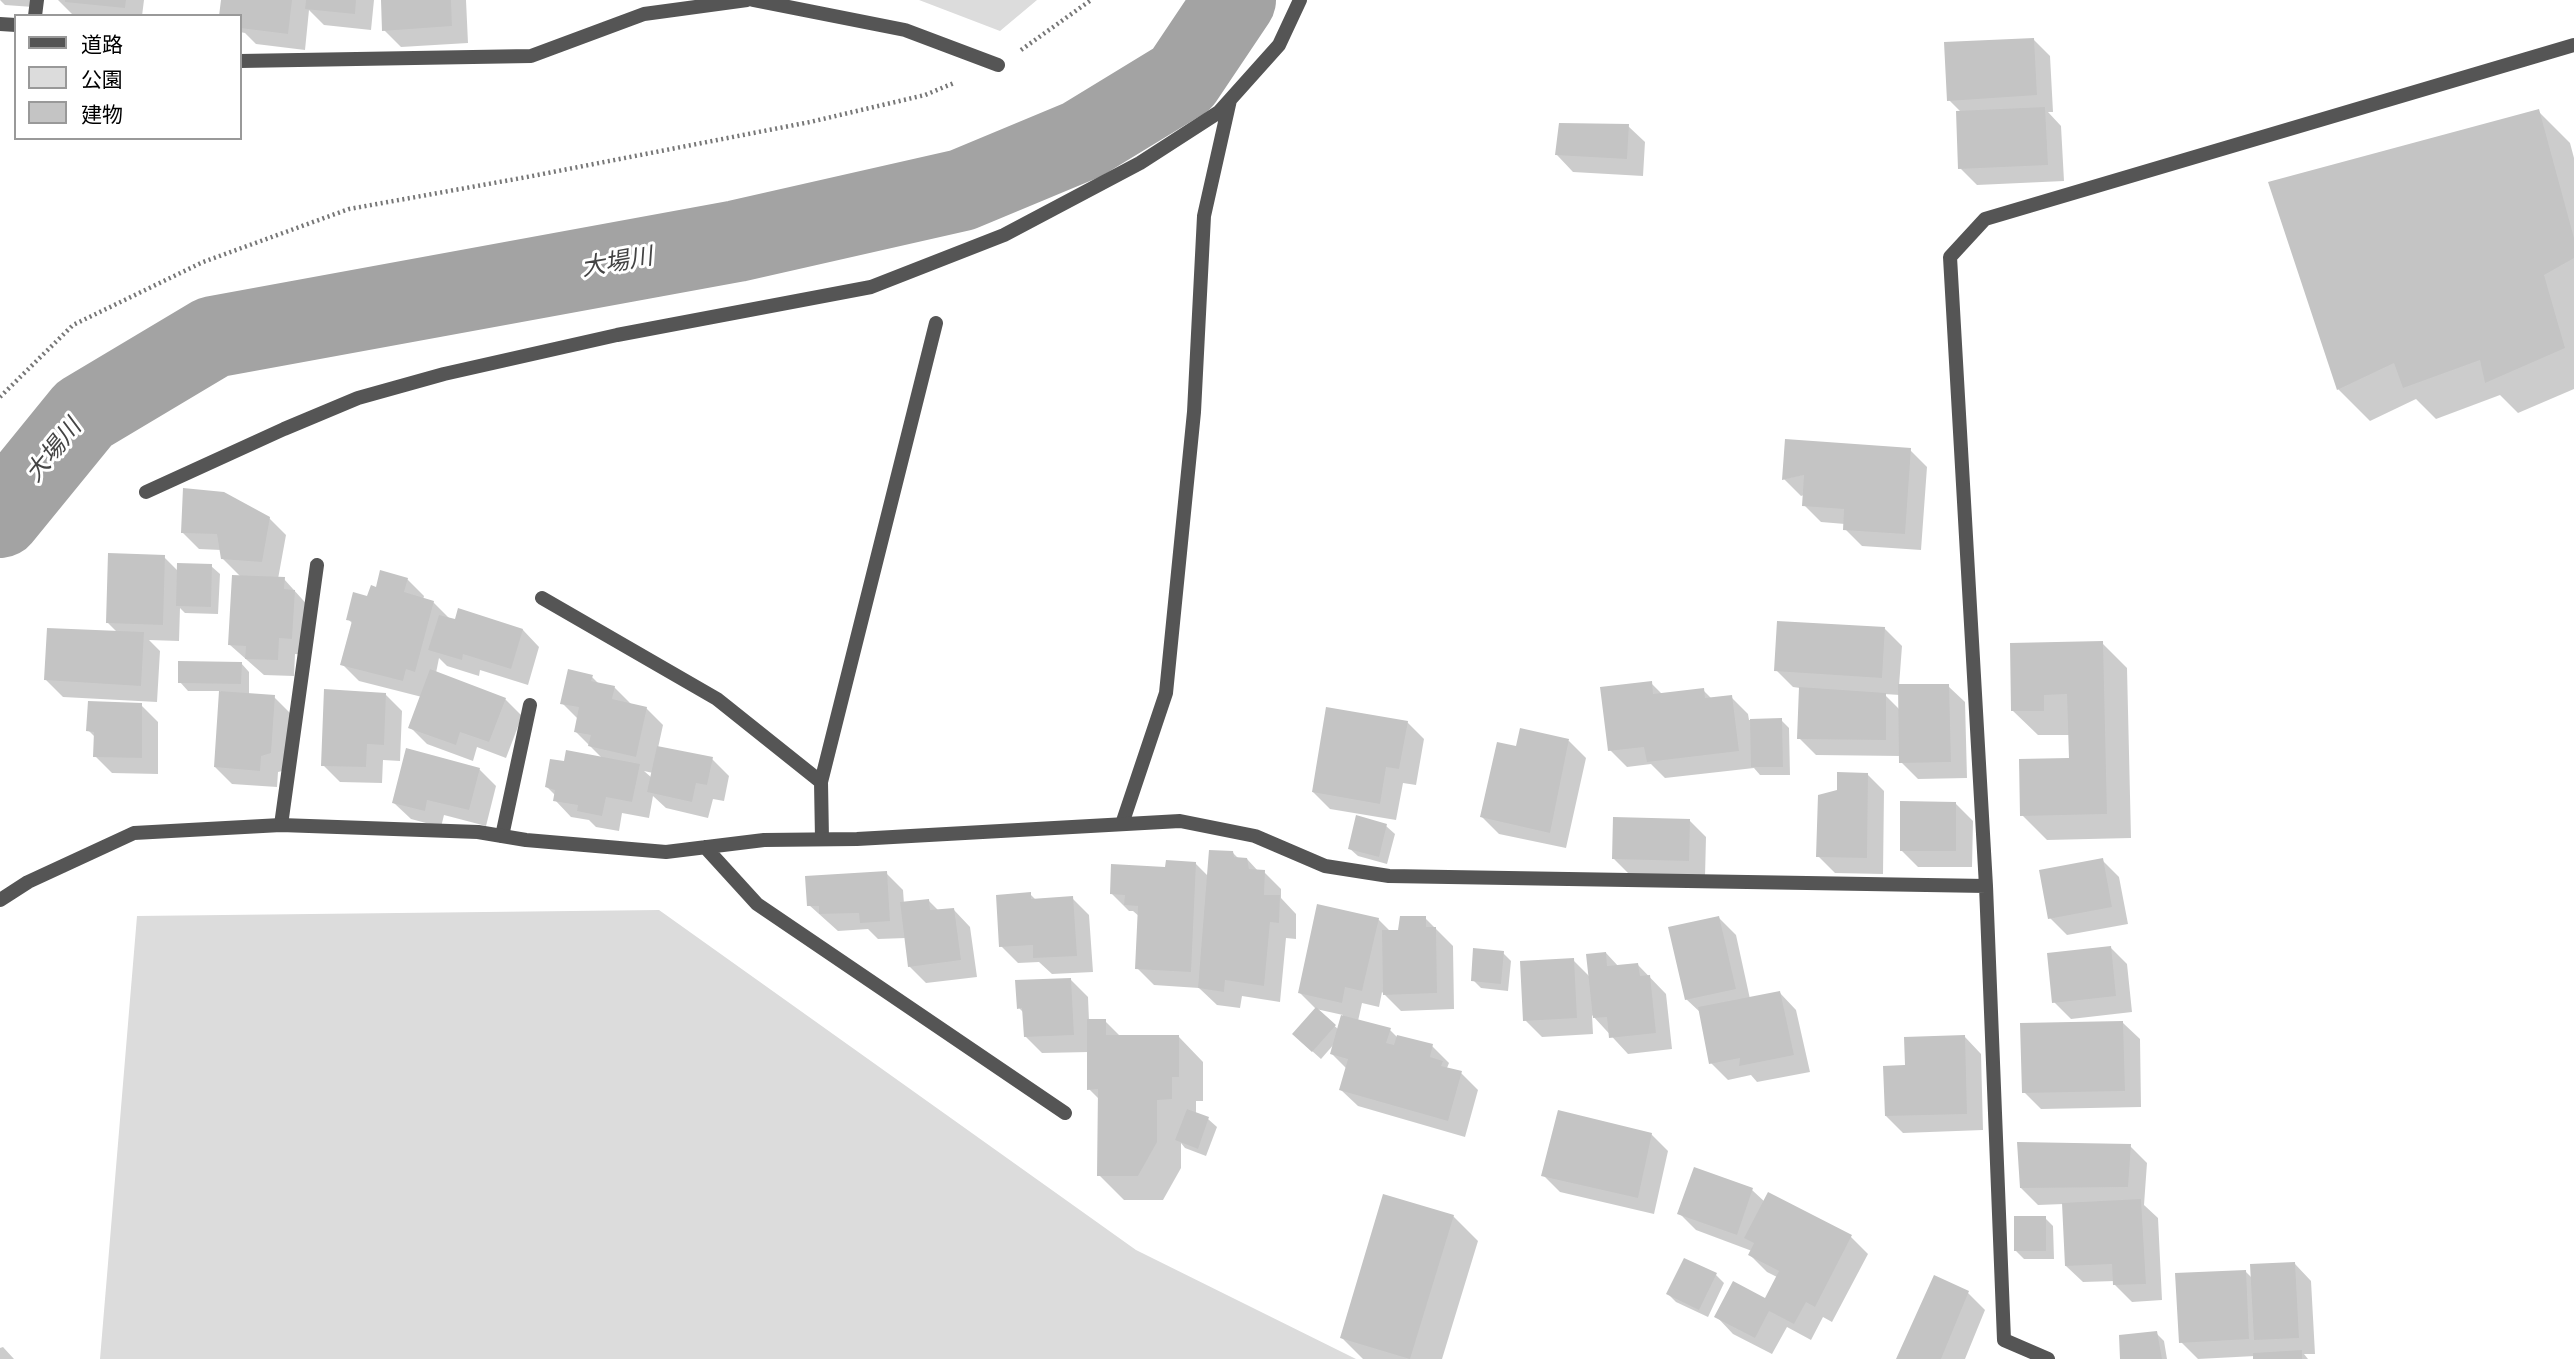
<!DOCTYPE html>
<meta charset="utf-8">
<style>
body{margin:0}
#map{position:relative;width:2574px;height:1359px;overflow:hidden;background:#fff;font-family:Helvetica,"Noto Sans JP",sans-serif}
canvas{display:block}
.legend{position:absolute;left:14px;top:14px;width:228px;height:126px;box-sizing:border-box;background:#fff;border:2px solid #999;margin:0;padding:9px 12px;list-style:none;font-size:21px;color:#000}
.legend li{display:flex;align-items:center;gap:14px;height:35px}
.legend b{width:35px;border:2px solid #999}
</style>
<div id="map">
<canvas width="2574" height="1359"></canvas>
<ul class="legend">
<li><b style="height:9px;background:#555"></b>道路</li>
<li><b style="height:19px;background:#dcdcdc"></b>公園</li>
<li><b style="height:19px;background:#c4c4c4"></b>建物</li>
</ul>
</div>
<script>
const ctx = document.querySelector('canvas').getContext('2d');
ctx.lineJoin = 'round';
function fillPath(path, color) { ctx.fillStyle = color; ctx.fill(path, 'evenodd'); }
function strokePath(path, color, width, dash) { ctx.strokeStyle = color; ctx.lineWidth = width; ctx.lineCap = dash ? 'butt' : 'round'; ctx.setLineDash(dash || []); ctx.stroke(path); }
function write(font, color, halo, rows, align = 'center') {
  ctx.font = font + ' Helvetica,"Noto Sans JP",sans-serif'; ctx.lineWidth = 6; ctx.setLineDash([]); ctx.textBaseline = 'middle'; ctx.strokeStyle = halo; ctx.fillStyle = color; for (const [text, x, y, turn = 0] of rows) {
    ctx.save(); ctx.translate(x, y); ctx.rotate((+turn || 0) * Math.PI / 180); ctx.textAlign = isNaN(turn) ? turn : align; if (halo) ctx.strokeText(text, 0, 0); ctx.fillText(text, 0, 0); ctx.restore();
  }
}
fillPath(new Path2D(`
 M919 0H1037L1000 31Z
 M659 910 1136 1250 1356 1359H100L137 916Z`), '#dcdcdc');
fillPath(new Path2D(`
 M0 0H33V7L5 5Z
 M58 0H144L142 16H74Z
 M223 0H374L371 30 324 25 309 10 305 50 256 44 245 33 240 32V16Z
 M382 0H466L468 43 401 47 384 30Z
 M2033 39 2050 56 2053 112H2048L2061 126 2064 181 1977 185 1960 168 1962 113 1949 100Z
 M2538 111 2570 143 2574 158V389L2518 413 2500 395 2436 419 2416 399 2370 421 2338 389Z
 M1628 126 1645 142 1643 176 1573 172 1557 155Z
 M1910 450 1927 467 1921 550 1862 546 1845 529V524L1821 522 1804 505V495L1801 496 1784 479Z
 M269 518 286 535 278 579H284L311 609 309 655 295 654 294 676 264 675 230 645 241 577 222 558 221 550 199 549 182 532Z
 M164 557 178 571 211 566 220 574 218 614 185 613 180 608 179 641 149 640 160 651 157 702 63 697 46 680 118 633 108 623Z
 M407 579 424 596 423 600 433 602 450 619 523 630 539 647 528 685 480 670 479 676 447 666 439 658 436 673 505 699 522 716 506 758 477 747 473 761 427 744 410 727 422 697 359 681 342 664 353 624 348 619 377 589Z
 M1885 629 1902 646 1899 686H1948L1965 702 1967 778 1918 779 1901 762V756L1816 755 1799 738 1800 688 1793 687 1776 670ZM1884 694 1900 695V710Z
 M2102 643 2127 668 2131 838 2047 840 2022 815 2070 759V735H2038L2013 711Z
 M241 663 249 672V695L274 697 291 714 287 770 278 772 277 787 232 784 215 767 221 691H188L180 682Z
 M592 677 600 685 614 687 632 705 646 708 663 725 658 748 712 759 729 776 724 801 713 799 708 818 666 808 653 796 649 818 622 813 619 831 596 827 589 820 571 817 555 800V795L547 787 566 763 603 759 576 732 579 720 562 703ZM644 771 653 773 652 778Z
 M1651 683 1663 695 1703 690 1712 699 1731 697 1748 714 1749 720H1781L1789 728 1790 775H1760L1754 768 1665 778 1651 764 1627 767 1610 750Z
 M385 694 402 711 400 761 383 760 382 783 340 782 323 765Z
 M141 705 158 722V774L112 773 95 756 96 738 88 730Z
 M1407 722 1424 739 1416 785 1403 783 1396 820 1330 809 1313 792Z
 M1569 741 1586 758 1566 848 1499 834 1482 817 1517 748Z
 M479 769 496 786 486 826 444 815 441 827 411 819 394 803Z
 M1867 774 1884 791 1883 874 1835 873 1818 856 1839 791Z
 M1956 804 1973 821 1972 867H1918L1901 850Z
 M1689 820 1706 837 1705 877 1631 876 1614 859Z
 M1386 826 1395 834 1387 864 1358 856 1349 848Z
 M1233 853 1239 859H1247L1259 872H1264L1281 889V898L1296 914V939L1286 938 1280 1002 1242 996 1240 1008 1217 1005 1199 988 1154 985 1137 968 1140 917 1133 911H1129L1112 894 1167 869 1195 863 1209 877Z
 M2102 860 2119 877 2128 924 2067 935 2050 918Z
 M886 873 903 890 904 904 929 901 939 911 954 910 970 927 977 977 926 983 909 966 906 938 878 939 868 929 838 931 809 905Z
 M1030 894 1036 900 1072 898 1089 915 1093 972 1052 974 1039 962 1018 963 1001 946Z
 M1425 918 1453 946 1454 1009 1401 1011 1382 992 1379 1007 1362 1003 1358 1021 1390 1030 1398 1038 1432 1046 1449 1063 1447 1068 1461 1073 1478 1090 1465 1137 1358 1106 1341 1090 1347 1069 1332 1054 1335 1043 1321 1059 1302 1042 1316 1009 1339 1030 1343 1015 1316 1009 1299 992 1378 919 1390 931H1400Z
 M1719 918 1736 935 1750 999 1780 993 1796 1010 1810 1072 1757 1082 1751 1075 1728 1080 1711 1063 1701 1013 1686 999Z
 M2110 947 2127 964 2132 1012 2071 1019 2054 1002Z
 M1503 953 1511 961 1508 991 1481 988 1473 980Z
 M1606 953 1619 967 1638 965 1666 994 1672 1049 1628 1054 1592 1015 1593 1034 1542 1037 1525 1020 1573 960 1591 978Z
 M1071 980 1088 997 1089 1021H1105L1121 1037H1179L1203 1062V1101H1196V1115L1208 1119 1217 1127 1206 1156 1185 1148 1181 1143V1168L1163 1200H1124L1099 1175 1100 1100 1089 1089V1052L1042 1053 1025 1036 1024 1013 1019 1008Z
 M2123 1023 2140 1039 2141 1107 2041 1109 2024 1092Z
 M1965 1037 1981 1054 1983 1130 1903 1133 1886 1116Z
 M1651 1134 1668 1151 1654 1214 1560 1192 1543 1175Z
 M2130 1146 2147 1163 2144 1205 2158 1218 2162 1300 2132 1302 2115 1285V1281L2083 1282 2066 1266 2064 1204 2038 1205 2021 1188Z
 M1752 1190 1765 1202 1851 1237 1868 1254 1832 1322 1823 1317 1811 1340 1787 1327 1772 1354 1733 1334 1717 1317 1766 1300 1777 1277 1767 1272 1750 1255 1752 1251 1696 1230 1679 1213Z
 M1453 1216 1478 1241 1442 1359H1363L1342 1338Z
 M2045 1218 2053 1226 2054 1259H2024L2016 1251Z
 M2295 1264 2311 1281 2315 1354H2304L2308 1359H2255V1356L2198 1359 2181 1342 2245 1271 2253 1279Z
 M1716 1275 1724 1283 1708 1317 1676 1302 1668 1294Z
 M1935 1278 1968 1293 1985 1310 1965 1359H1898Z
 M2156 1333 2164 1341 2167 1359H2122Z
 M3 1347 14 1359H0V1348Z`), '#0003');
strokePath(new Path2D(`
 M0 517 84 414 213 337 737 241 962 190 1082 140 1182 79 1235 0`), '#a3a3a3', 82);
fillPath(new Path2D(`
 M65 0H126L125 8 65 2Z
 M221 0H292L288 34 240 28V16H219Z
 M306 0H356L355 14 305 9Z
 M381 0H451L452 26 382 31Z
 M2034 38 2037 95 1947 101 1944 42Z
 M2045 107 2048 165 1958 169 1956 111Z
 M2539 109 2574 238V258L2544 275 2565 348 2485 383 2480 360 2403 388 2394 363 2337 390 2268 182Z
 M1559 123 1629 124 1627 159 1555 155Z
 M1785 439 1911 448 1905 534 1843 530 1844 509 1802 506 1804 475 1782 480Z
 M183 488 224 492 270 517 262 562 221 559 217 534 181 533Z
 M108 553 165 555 163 625 106 623Z
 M177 563 212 564 211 607 176 606Z
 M380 570 408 578 404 592 434 601 415 672 406 669 403 681 340 665 352 621 346 620 353 592 367 596 371 585 376 587Z
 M232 575 285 577 284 589 295 590 292 639 279 638 278 660 245 659 246 646 228 645Z
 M458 608 523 629 511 669 463 654 462 660 428 650 439 615 455 619Z
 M1777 621 1885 627 1882 678 1774 671Z
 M47 628 144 632 141 686 44 680Z
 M2103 641 2107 814 2020 816 2019 759 2069 758 2067 694 2044 695V711H2011L2010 643Z
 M178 661 242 662 241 684 178 683Z
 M430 669 506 698 489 742 460 732 456 745 408 728Z
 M568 669 593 675 591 681 615 686 612 699 647 707 636 757 588 746 591 735 574 732 579 707 560 704Z
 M1652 681 1653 694 1704 688 1705 698 1732 695 1739 751 1647 762 1644 747 1608 751 1600 687Z
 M1898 684H1949L1951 762 1899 763Z
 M1799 687 1886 693V740L1797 739Z
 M324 689 386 693 384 745 367 744 366 767 321 766Z
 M219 691 275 695 271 753 261 756 260 771 214 767Z
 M88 701 142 703V758L93 757 94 732 86 731Z
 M1326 707 1408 721 1399 769 1386 767 1380 804 1312 792Z
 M1782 718 1783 767H1751L1750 719Z
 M1520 728 1569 739 1550 833 1480 817 1497 742 1516 746Z
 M657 746 713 757 707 785 696 783 692 802 647 792Z
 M406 748 480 768 469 810 427 800 425 811 392 803Z
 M566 750 640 764 632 802 606 797 602 816 577 811 578 805 553 801 555 790 545 787 550 759 564 761Z
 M1837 772 1868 773 1867 858 1816 857 1818 795 1837 790Z
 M1900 801 1956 802V851H1900Z
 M1356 815 1387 824 1379 857 1348 849Z
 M1613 817 1690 819 1689 861 1612 859Z
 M1209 850 1233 851 1234 857 1247 858 1249 869 1265 870 1264 895H1280L1279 923 1270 922 1264 986 1225 980 1224 992 1198 988Z
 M2103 858 2112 907 2048 919 2039 870Z
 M1166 860 1196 862 1191 972 1135 969 1138 906 1124 905 1125 895 1110 894 1111 864 1165 867Z
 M887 871 890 921 860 923 859 913 819 914V906H807L805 876Z
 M1031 892V899L1073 896 1077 956 1033 958V945L999 947 996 895Z
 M929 899 930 910 954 908 961 960 908 967 900 902Z
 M1317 904 1379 918 1362 991 1345 987 1342 1003 1298 993Z
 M1400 916H1426V927H1436L1437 993 1383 995 1382 930H1398Z
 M1719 916 1736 989 1685 1000 1668 927Z
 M2111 946 2116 996 2052 1003 2047 953Z
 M1473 948 1504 951 1501 984 1471 981Z
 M1606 952 1607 966 1638 963 1640 976 1650 975 1656 1033 1609 1038 1607 1017 1593 1018 1586 954Z
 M1574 958 1577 1018 1523 1021 1520 961Z
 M1071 978 1074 1035 1024 1037 1022 1008 1017 1009 1015 980Z
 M1780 991 1794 1055 1739 1066 1740 1058 1709 1064 1698 1007Z
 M1316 1007 1336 1025 1312 1052 1292 1034Z
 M1341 1015 1391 1028 1386 1043 1394 1045 1397 1035 1433 1044 1430 1057 1443 1061 1441 1066 1462 1071 1448 1121 1339 1090 1348 1059 1330 1054Z
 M1087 1019H1106V1035H1179V1077H1172V1099L1157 1100V1142L1138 1176H1097L1098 1089 1087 1090Z
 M2123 1021 2125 1091 2022 1093 2020 1023Z
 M1965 1035 1967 1114 1885 1116 1883 1066 1905 1065 1904 1037Z
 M1187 1109 1209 1117 1198 1149 1175 1140Z
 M1558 1110 1652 1133 1638 1198 1541 1176Z
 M2017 1142 2131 1144 2128 1187 2020 1188Z
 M1694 1167 1753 1188 1737 1235 1677 1214Z
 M1768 1192 1852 1235 1815 1307 1806 1302 1794 1324 1769 1311 1755 1338 1714 1317 1733 1281 1765 1298 1779 1271 1748 1255 1754 1243 1744 1238Z
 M1383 1194 1454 1215 1410 1359 1340 1338Z
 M2141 1199 2146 1284 2113 1285 2112 1264 2065 1266 2062 1203Z
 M2014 1216H2046V1251H2014Z
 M1684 1258 1717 1273 1699 1310 1666 1294Z
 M2295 1262 2299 1338 2254 1340 2250 1264Z
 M2246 1270 2249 1339 2179 1343 2175 1273Z
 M1934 1275 1969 1291 1941 1359H1896Z
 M2157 1331 2162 1359H2120L2119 1335Z
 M2302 1350V1359H2253V1353Z`), '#c4c4c4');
strokePath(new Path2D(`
 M1021 50 1091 0
 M0 397 73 325 203 262 349 209 527 177 810 122 925 95 954 83`), '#777', 4.5, [2, 3.5]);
strokePath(new Path2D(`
 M146 492 284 429 358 398 444 374 617 335 871 287 1004 235 1140 163 1219 112 1279 45 1300 0
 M542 598 717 699 821 782 822 839
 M821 782 936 323
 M1122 824 1166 693 1194 412 1204 216 1230 100
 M281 825 317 565
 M502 836 530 705`), '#555', 14);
strokePath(new Path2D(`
 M753 0 905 30 998 65
 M35 16 37 0
 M0 24 16 25
 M240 61 531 56 644 14 747 0
 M705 847 757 904 1065 1113
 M0 900 28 882 134 833 281 825 478 832 526 840 666 852 764 840 857 839 1180 821 1255 836 1325 866 1389 876 1986 886
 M2048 1359 2004 1340 1986 886 1950 257 1985 219 2574 45`), '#555', 14);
write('italic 24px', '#444', '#fff', [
 ["大場川",617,263,-10],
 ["大場川",54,451,-51]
]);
</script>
